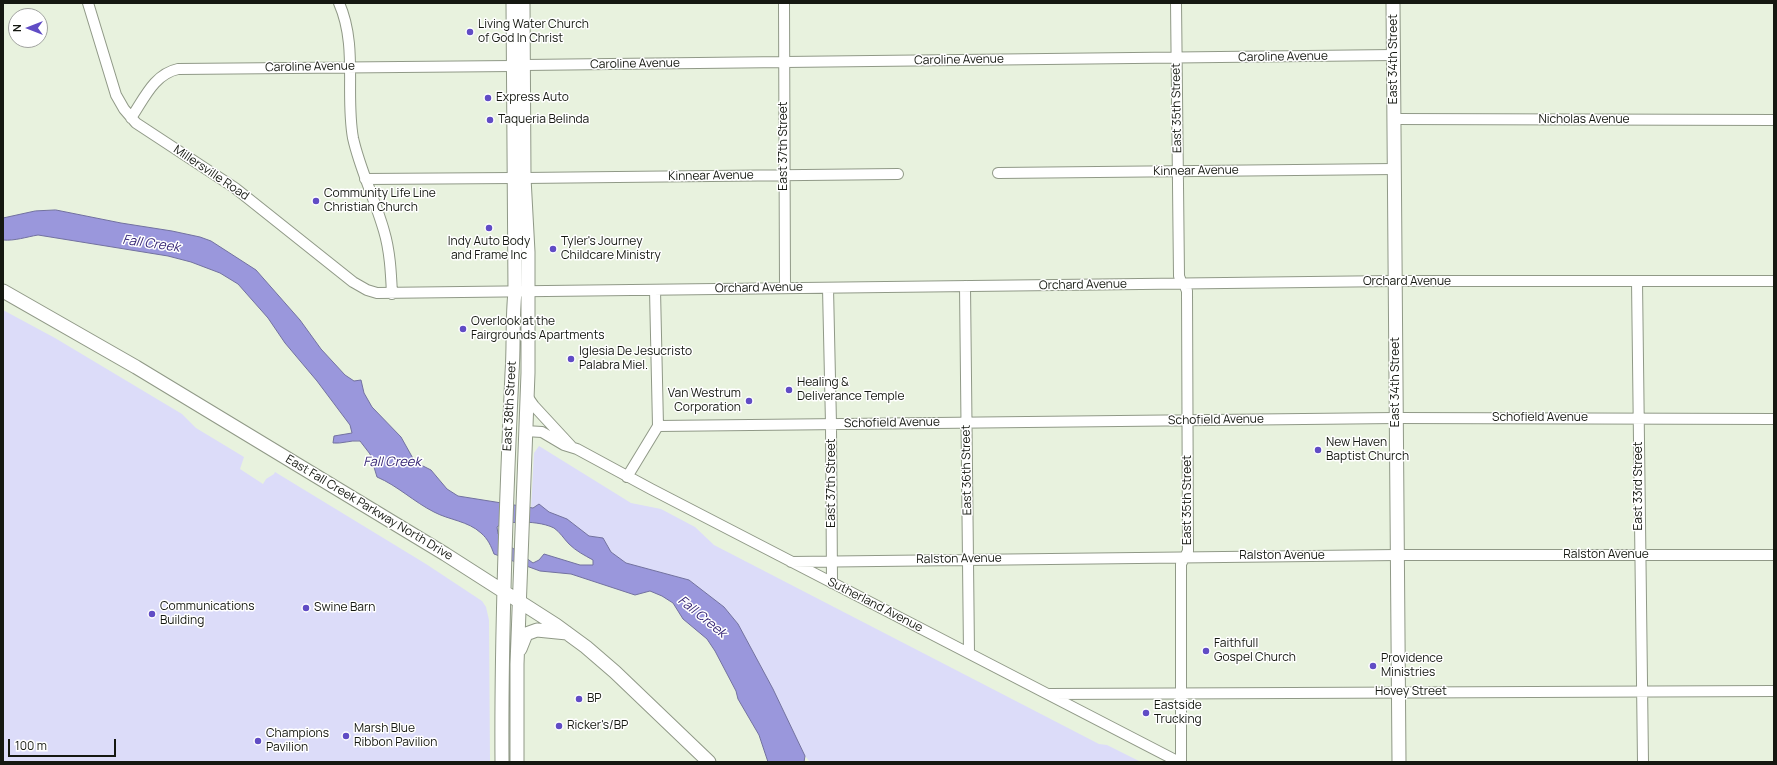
<!DOCTYPE html>
<style>
body{margin:0}
#map{position:relative;width:1777px;height:765px;overflow:hidden;background:#e8f2de;font-family:Manrope,sans-serif}
canvas{display:block}
.frame{position:absolute;inset:0;border:4px solid #151811;pointer-events:none}
.north{position:absolute;left:8px;top:8px;width:40px;height:40px;box-sizing:border-box;background:#fff;border:1px solid #a1a3a0;border-radius:50%;rotate:270deg;font-size:11px;font-weight:700;line-height:16px;text-align:center;color:#151811}
.north::after{content:'';display:block;margin:auto;width:14px;height:18px;background:#604cc5;clip-path:polygon(50% 0,100% 100%,50% 72%,0 100%)}
.scale{position:absolute;left:8px;top:739px;width:108px;height:18px;box-sizing:border-box;border:2px solid #151811;border-top:0;padding-left:5px;font-size:12px;line-height:14px;white-space:nowrap;color:#151811;-webkit-text-stroke:3px #fff;paint-order:stroke}
</style>
<div id="map">
<canvas width="1777" height="765"></canvas>
<div class="frame"></div>
<div class="north">N</div>
<div class="scale">100 m</div>
</div>
<script>
const ctx = document.querySelector('canvas').getContext('2d');
ctx.lineJoin = 'round';
function fillPath(path, color) { ctx.fillStyle = color; ctx.fill(path, 'evenodd'); }
function strokePath(path, color, width, dash) { ctx.strokeStyle = color; ctx.lineWidth = width; ctx.lineCap = dash ? 'butt' : 'round'; ctx.setLineDash(dash || []); ctx.stroke(path); }
function write(font, color, halo, rows, align = 'center') {
  ctx.font = font + ' Manrope,sans-serif'; ctx.lineWidth = 3; ctx.setLineDash([]); ctx.textBaseline = 'middle'; ctx.strokeStyle = halo; ctx.fillStyle = color; for (const [text, x, y, turn = 0] of rows) {
    ctx.save(); ctx.translate(x, y); ctx.rotate((+turn || 0) * Math.PI / 180); ctx.textAlign = isNaN(turn) ? turn : align; if (halo) ctx.strokeText(text, 0, 0); ctx.fillText(text, 0, 0); ctx.restore();
  }
}
fillPath(new Path2D(`
 M3 310 55 338 182 414 196 428 244 457 240 469 263 484 266 479 274 474 275 472 426 564 482 601 486 607 489 620 490 762H3Z
 M539 446 631 503 661 509 695 527 714 545 1099 744 1107 745 1141 762H810L805 756 773 689 738 624 724 607 689 580 626 563 611 552 603 538 589 536 567 519 549 512 539 504 531 508 534 453Z`), '#dcdcf9');
const water = new Path2D(`
 M56 210 121 223 172 231 200 237 211 241 256 270 300 320 321 349 345 375 354 381 361 380 364 393 372 407 401 437 415 462 431 470 447 489 458 496 533 508 539 504 549 512 567 519 589 536 603 538 611 552 626 563 689 580 724 607 738 624 773 689 805 756 804 762H768L759 735 738 699 736 691 715 651 707 639 683 619 673 603 662 596 650 591 635 595 571 574 540 571 494 554C491 546 488 539 481 533 468 521 449 520 434 512 414 502 398 486 377 477L370 454 360 441C350 440 342 444 333 443L334 436 352 433 350 425 317 381 285 343 268 318 238 284 220 273 191 262 168 256 38 235C26 237 15 241 3 240V218L35 211ZM519 522C530 522 544 523 554 528 560 532 564 539 569 544 576 551 584 555 593 560V565H580L544 554 539 560 533 563 507 544 504 539 498 534 497 527 501 524Z`);
fillPath(water, '#9a97dc');
strokePath(water, '#72719f', 1);
const minor = new Path2D(`
 M88 3 116 95 124 109 136 123 235 188 353 282 367 290 377 293 1395 281H1774
 M339 3C358 46 345 94 353 138 360 170 375 199 384 231 390 251 391 273 392 294
 M784 3 785 288
 M1176 3 1179 276 1182 284
 M524 65 1394 55
 M131 118C144 99 154 74 178 69L513 66
 M1394 119 1774 120
 M998 173 1395 169
 M524 178 898 174
 M365 179 513 178
 M1637 281 1643 762
 M965 286 969 653
 M828 288 831 424 832 583
 M527 396 534 406 571 446
 M658 426 1396 418 1774 419
 M525 431 542 432 564 445 577 449 651 489 1179 762
 M627 477 658 426 655 290
 M791 562 1397 555H1774
 M1050 694 1774 691
 M1181 762V564L1188 551 1187 291 1184 284`);
const major = new Path2D(`
 M1393 3 1399 762
 M3 291 136 367 445 554 556 625 586 647 615 672 709 762
 M520 649 526 634 537 630 567 633
 M502 762C501 633 506 503 512 373 514 346 512 319 515 292L513 3
 M517 762V664L528 373V252L524 178 523 3`);
strokePath(minor, '#909987', 12);
strokePath(major, '#909987', 15);
strokePath(minor, '#fff', 10);
strokePath(major, '#fff', 13);
for (const [x, y, r, color] of [
 [470,32,4,"#604cc5"],
 [488,98,4,"#604cc5"],
 [490,120,4,"#604cc5"],
 [316,201,4,"#604cc5"],
 [489,228,4,"#604cc5"],
 [553,249,4,"#604cc5"],
 [463,329,4,"#604cc5"],
 [571,359,4,"#604cc5"],
 [789,390,4,"#604cc5"],
 [749,401,4,"#604cc5"],
 [1318,450,4,"#604cc5"],
 [306,608,4,"#604cc5"],
 [152,614,4,"#604cc5"],
 [1206,651,4,"#604cc5"],
 [1373,666,4,"#604cc5"],
 [579,699,4,"#604cc5"],
 [1146,713,4,"#604cc5"],
 [559,726,4,"#604cc5"],
 [346,736,4,"#604cc5"],
 [258,741,4,"#604cc5"]
]) { const dot = new Path2D(); dot.arc(x, y, r, 0, 2 * Math.PI); ctx.fillStyle = color; ctx.fill(dot); strokePath(dot, '#fff', 1.5); }
write('12px', '#151811', '#fff', [
 ["Living Water Church",478,25],
 ["of God In Christ",478,39],
 ["Express Auto",496,98],
 ["Taqueria Belinda",498,120],
 ["Community Life Line",324,194],
 ["Christian Church",324,208],
 ["Indy Auto Body",489,242,"center"],
 ["and Frame Inc",489,256,"center"],
 ["Tyler's Journey",561,242],
 ["Childcare Ministry",561,256],
 ["Overlook at the",471,322],
 ["Fairgrounds Apartments",471,336],
 ["Iglesia De Jesucristo",579,352],
 ["Palabra Miel.",579,366],
 ["Healing &",797,383],
 ["Deliverance Temple",797,397],
 ["Van Westrum",741,394,"right"],
 ["Corporation",741,408,"right"],
 ["New Haven",1326,443],
 ["Baptist Church",1326,457],
 ["Communications",160,607],
 ["Building",160,621],
 ["Swine Barn",314,608],
 ["Faithfull",1214,644],
 ["Gospel Church",1214,658],
 ["Providence",1381,659],
 ["Ministries",1381,673],
 ["BP",587,699],
 ["Eastside",1154,706],
 ["Trucking",1154,720],
 ["Ricker's/BP",567,726],
 ["Marsh Blue",354,729],
 ["Ribbon Pavilion",354,743],
 ["Champions",266,734],
 ["Pavilion",266,748]
], 'left');
write('12px', '#151811', '#fff', [
 ["Caroline Avenue",1283,57,-1],
 ["East 34th Street",1394,59,-90],
 ["Caroline Avenue",959,60,-1],
 ["Caroline Avenue",635,64,-1],
 ["Caroline Avenue",310,67,-1],
 ["East 35th Street",1177,108,-91],
 ["Nicholas Avenue",1584,120],
 ["East 37th Street",784,146,-90],
 ["Kinnear Avenue",1196,171,-1],
 ["Millersville Road",211,173,34],
 ["Kinnear Avenue",711,176,-1],
 ["Orchard Avenue",1407,282],
 ["Orchard Avenue",1083,285,-1],
 ["Orchard Avenue",759,288,-1],
 ["East 34th Street",1396,382,-90],
 ["East 38th Street",510,406,-87],
 ["Schofield Avenue",1540,418],
 ["Schofield Avenue",1216,420,-1],
 ["Schofield Avenue",892,423,-1],
 ["East 36th Street",967,470,-91],
 ["East 37th Street",832,483,-90],
 ["East 33rd Street",1639,486,-90],
 ["East 35th Street",1188,500,-90],
 ["East Fall Creek Parkway North Drive",369,508,31],
 ["Ralston Avenue",1606,555],
 ["Ralston Avenue",1282,556],
 ["Ralston Avenue",959,559,-1],
 ["Sutherland Avenue",875,605,27],
 ["Hovey Street",1411,692]
]);
write('italic 13px', '#342474', '#fff', [
 ["Fall Creek",151,244,8],
 ["Fall Creek",392,462],
 ["Fall Creek",702,617,39]
]);
</script>
